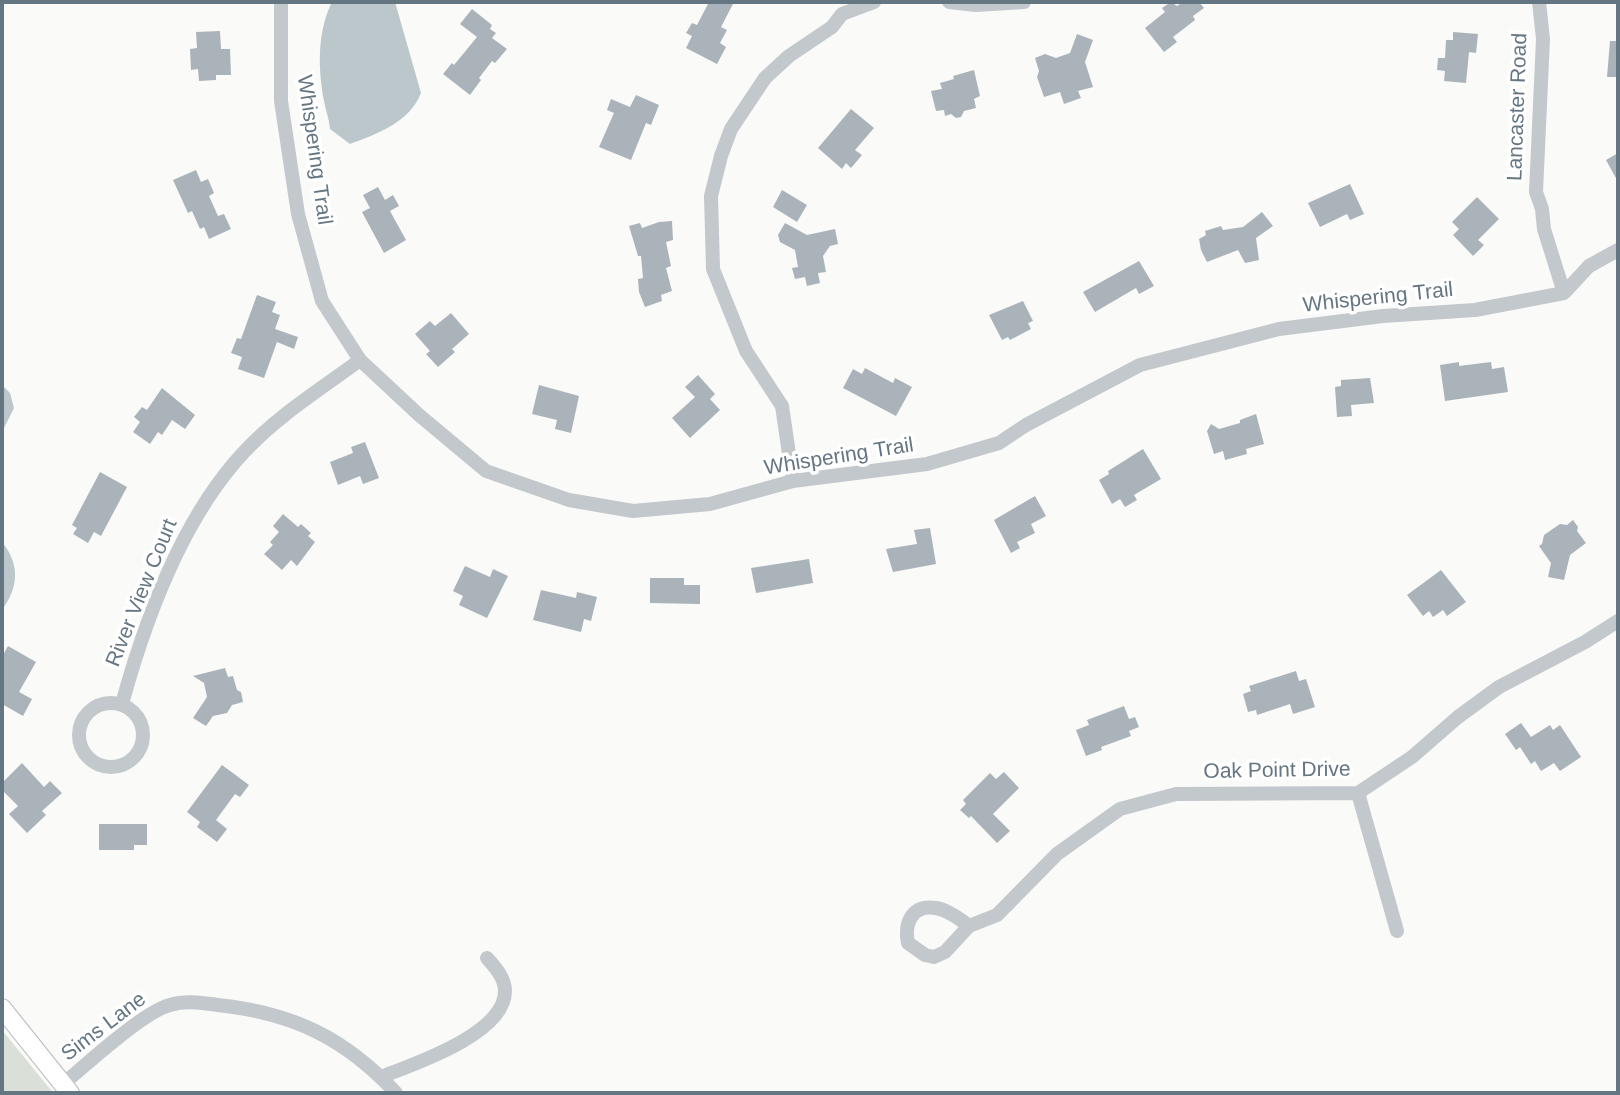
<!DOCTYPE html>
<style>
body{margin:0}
#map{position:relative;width:1620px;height:1095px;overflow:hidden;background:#fafaf8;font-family:Arial,sans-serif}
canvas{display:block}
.frame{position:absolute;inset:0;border:4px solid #657683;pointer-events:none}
</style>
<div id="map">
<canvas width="1620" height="1095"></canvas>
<div class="frame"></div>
</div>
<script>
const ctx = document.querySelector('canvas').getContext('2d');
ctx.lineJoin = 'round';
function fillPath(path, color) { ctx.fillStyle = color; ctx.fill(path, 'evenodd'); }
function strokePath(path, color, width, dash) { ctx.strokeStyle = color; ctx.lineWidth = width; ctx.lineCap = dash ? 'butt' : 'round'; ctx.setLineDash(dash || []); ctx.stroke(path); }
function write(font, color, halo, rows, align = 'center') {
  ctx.font = font + ' Arial,sans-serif'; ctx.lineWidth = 7; ctx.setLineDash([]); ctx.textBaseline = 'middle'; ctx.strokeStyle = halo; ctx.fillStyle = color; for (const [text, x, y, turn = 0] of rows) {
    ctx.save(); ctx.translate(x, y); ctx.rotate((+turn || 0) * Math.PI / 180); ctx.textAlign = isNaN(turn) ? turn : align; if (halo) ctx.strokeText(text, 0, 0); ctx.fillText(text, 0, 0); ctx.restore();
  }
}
fillPath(new Path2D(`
 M2 1030 50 1089 54 1093H2Z`), '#dadfd7');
fillPath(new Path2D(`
 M332 2H395L421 93C410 122 377 134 350 144L330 129C329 119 326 111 324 101 318 69 317 32 332 2Z
 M2 385 10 393 14 408 2 432Z
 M2 542C20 564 19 587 2 610Z`), '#bbc7cb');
fillPath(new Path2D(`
 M709 2H734L721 27 727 30 720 43 726 47 717 64 686 48 692 36 686 33 692 23 697 25Z
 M1171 2 1177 6 1183 2H1199L1204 8 1193 16 1195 20 1173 37 1177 42 1164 52 1145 28 1165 12 1162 8Z
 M472 9 492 25 490 29 496 33 492 38 507 49 495 63 492 61 479 78 481 80 470 95 443 74 452 63 454 65 477 37 460 24Z
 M220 31 221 49H230L231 75H216V80L199 81 198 69 191 70 190 49 197 48 196 32Z
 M1453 32 1478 34 1476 53 1469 52 1466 83 1444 81 1445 71 1437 70 1438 58H1445L1446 40H1453Z
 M1077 34 1093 40 1085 62 1093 87 1078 91 1081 98 1064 104 1060 92 1044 97 1037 77 1039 71 1035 58 1045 54 1056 58 1070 53Z
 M1610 41H1618V77H1607Z
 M974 70 980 96 974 99 976 108 964 111 961 117 956 118 951 114 945 116 944 110 936 111 931 91 942 89 940 83 954 79 953 76Z
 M636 95 659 105 651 125 646 123 631 160 599 147 614 113 607 110 611 99 630 107Z
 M851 109 874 128 855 150 862 155 851 168 846 163 842 169 818 148Z
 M1618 153V182L1606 160Z
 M196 170 201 182 208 179 214 193 209 196 218 216 224 214 231 229 209 239 204 227 200 229 192 211 188 213 173 180Z
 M1350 184 1364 214 1350 220 1347 214 1320 227 1308 203Z
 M378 187 385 200 393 195 399 206 390 211 406 240 384 253 362 212 370 208 363 195Z
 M782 190 807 205 797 222 773 207Z
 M1477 197 1499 219 1478 240 1484 245 1473 256 1453 235 1459 229 1452 222Z
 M1262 212 1273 226 1256 238 1259 260 1245 263 1238 250 1207 262 1201 250 1199 239 1206 235 1205 231 1221 226 1223 230 1243 227Z
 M672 221 673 240 666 242 671 266 666 268 672 291 661 295 662 301 645 307 639 292 638 279 643 278 641 256H638L629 226 640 223 642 228 659 222Z
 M785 223 807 235 835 229 838 244 830 246 823 256 826 272 818 273 820 283 807 286 805 277 795 279 792 268 798 267 795 250 780 242 778 235Z
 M1139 261 1154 286 1139 294 1136 288 1095 312 1083 292Z
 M257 295 276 302 272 312 280 315 275 329 298 337 294 349 277 342 264 378 238 369 242 357 231 353 237 338 241 339Z
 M1023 301 1033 321 1028 323 1031 329 1010 340 1008 337 1002 340 989 315Z
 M451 313 469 334 452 349 455 352 438 367 426 354 430 351 415 334 430 321 435 326Z
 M1459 362V366L1491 362 1492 369 1504 367 1508 392 1445 401 1440 365Z
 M865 368 893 383 895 378 912 387 896 416 843 388 853 369 862 374Z
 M698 375 715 394 710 399 720 410 690 438 672 418 695 397 685 387Z
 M1370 378 1374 403 1351 405 1352 416 1337 417 1335 387 1341 386V380Z
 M539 385 579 396 571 433 555 429 557 420 532 414Z
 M162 388 195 415 185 429 172 420 162 435 158 432 150 444 133 432 140 422 134 417 142 407 147 410Z
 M1256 414 1264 444 1246 449 1247 454 1225 460 1223 451 1214 454 1207 431 1211 424 1219 429 1240 423V420Z
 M365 442 379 478 363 484 360 476 338 485 330 462 353 453 351 447Z
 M1143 449 1161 479 1134 495 1137 500 1125 507 1120 499 1112 504 1099 480 1109 474 1108 471Z
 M100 472 127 487 101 536 94 532 88 543 73 534 77 528 72 525Z
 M1035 496 1046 516 1031 524 1035 533 1017 542 1020 548 1011 553 994 520Z
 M283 514 298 527 301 524 311 533 308 536 315 542 297 566 291 560 282 570 264 554 273 545 270 542 279 532 273 526Z
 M1573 520 1578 527 1577 531 1586 543 1570 555 1564 580 1548 577 1551 563 1539 546 1542 544 1544 535 1560 524 1567 525Z
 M930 528 936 564 893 572 886 549 917 544 914 530Z
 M809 559 813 583 756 593 751 568Z
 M465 566 490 577 493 569 508 576 487 618 459 605 463 596 453 591Z
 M1441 570 1466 602 1447 616 1443 610 1433 617 1429 611 1423 616 1407 595Z
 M650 578H684V585H700V604L650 603Z
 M541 590 576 598 577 592 597 597 591 621 584 619 581 632 533 620Z
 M8 646 36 662 19 692 32 699 23 716 2 704V657Z
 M225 668 228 677 233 676 237 690 241 692 243 702 232 705 227 713 213 716 206 726 193 718 207 697 204 683 193 676Z
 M1296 671 1299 681 1306 679 1315 707 1293 714 1290 704 1257 715 1256 710 1248 712 1243 694 1251 691 1249 686Z
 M1124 706 1129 719 1135 717 1139 727 1129 731 1131 736 1101 747 1102 750 1086 756 1076 730 1089 725 1087 720Z
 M1521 723 1531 737 1550 725 1553 730 1560 725 1581 757 1560 771 1554 763 1541 771 1535 761 1531 764 1520 747 1516 750 1505 734Z
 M22 763 44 787 50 781 62 793 42 811 46 815 27 833 9 814 18 806 2 790V783Z
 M222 765 249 785 240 797 235 794 216 820 227 829 217 842 197 827 200 822 187 812Z
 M1004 772 1019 788 993 814 1010 831 997 843 971 816 969 818 960 810 966 804 963 800 990 773 996 779Z
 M99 824H147V845H134V850H99Z`), '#aab3b9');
const major = new Path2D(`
 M2 1008 70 1093`);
strokePath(major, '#b5babe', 20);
strokePath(new Path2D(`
 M281 2V101L298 214 322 301 360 360 419 415 486 471 569 500 633 511 710 504 793 481 927 464 999 443 1026 425 1140 365 1279 329 1383 316 1475 310 1564 293 1589 266 1618 250
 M949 2 976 5 1024 2
 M1539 2 1543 39 1536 192 1542 209 1544 229 1564 293
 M793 481 782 406 746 351 713 269 711 196 721 156 731 129 765 78 789 56 832 27 842 14 874 2
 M79 735a32 32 0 1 1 64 0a32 32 0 1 1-64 0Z
 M122 704C145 620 183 517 244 452 277 416 321 389 360 360
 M1358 793 1397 931
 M969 926C960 919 948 910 936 908 912 904 904 923 908 943L925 955 934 957 945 952 969 926 997 915 1057 854 1120 809 1176 794 1358 793 1412 757 1458 717 1499 687 1585 642 1618 621
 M381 1077C414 1064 505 1034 505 991 505 978 495 967 487 958
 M63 1084C87 1064 143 1012 170 1005 186 1000 202 1003 218 1005 293 1013 345 1038 396 1093`), '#c3c8cc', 14);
strokePath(major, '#fff', 18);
write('21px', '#657683', '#fff', [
 ["Lancaster Road",1518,107,-88],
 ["Whispering Trail",314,150,82],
 ["Whispering Trail",1378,298,-6],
 ["Whispering Trail",839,457,-9],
 ["River View Court",142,593,-68],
 ["Oak Point Drive",1277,771,-1],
 ["Sims Lane",104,1027,-37]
]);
</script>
